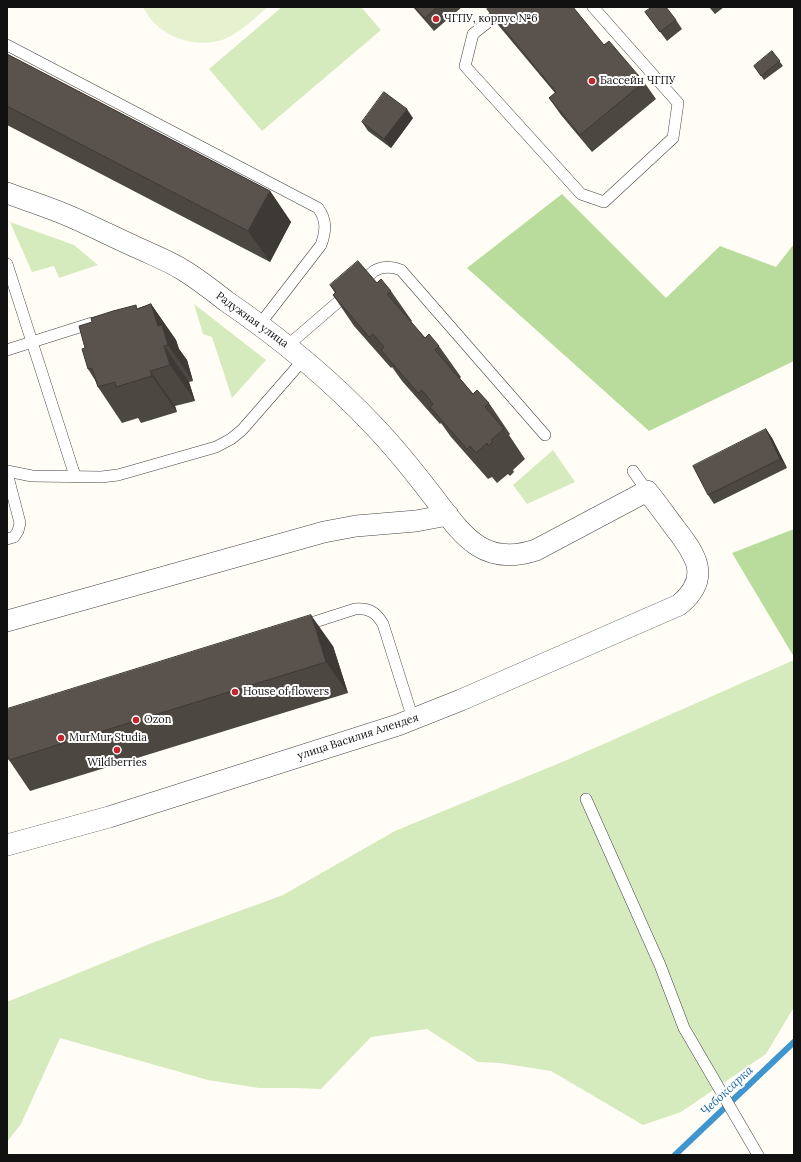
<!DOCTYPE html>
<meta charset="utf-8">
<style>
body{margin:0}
#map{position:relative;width:801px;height:1162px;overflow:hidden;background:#fffdf5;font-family:Lora,serif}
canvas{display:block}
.frame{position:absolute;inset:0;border:8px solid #111;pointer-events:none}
</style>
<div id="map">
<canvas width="801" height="1162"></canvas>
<div class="frame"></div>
</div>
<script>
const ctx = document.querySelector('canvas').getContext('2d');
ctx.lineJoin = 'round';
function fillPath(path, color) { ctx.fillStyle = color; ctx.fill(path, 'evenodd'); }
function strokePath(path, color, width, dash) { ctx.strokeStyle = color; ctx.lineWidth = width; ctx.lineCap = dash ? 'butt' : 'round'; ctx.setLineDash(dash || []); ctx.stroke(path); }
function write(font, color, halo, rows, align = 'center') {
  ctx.font = font + ' Lora,serif'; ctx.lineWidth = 4; ctx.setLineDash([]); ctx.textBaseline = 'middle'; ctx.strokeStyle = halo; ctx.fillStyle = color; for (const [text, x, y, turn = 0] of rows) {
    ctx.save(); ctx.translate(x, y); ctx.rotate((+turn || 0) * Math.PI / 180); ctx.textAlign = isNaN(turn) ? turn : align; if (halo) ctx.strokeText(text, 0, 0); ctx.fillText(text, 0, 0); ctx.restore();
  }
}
fillPath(new Path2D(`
 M282 7H361L381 30 262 131 209 69Z
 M10 222 74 245 98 265 59 278 54 266 32 272Z
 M194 304 266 360 232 398 212 337 203 334Z
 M553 450 575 482 527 504 513 485Z
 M794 660V1007L766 1054 681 1112 643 1125 551 1071 500 1063 478 1062 427 1029 371 1037 321 1089 296 1088H259L208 1080 60 1038 21 1124 7 1142V1002L152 943 283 895 395 831 574 757Z`), '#d5ebbd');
fillPath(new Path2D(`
 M562 194 666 298 720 246 776 267 794 244V361L649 431 467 268Z
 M794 529V657L732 553Z`), '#b9dc9c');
fillPath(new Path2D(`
 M143 7H268C256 17 243 30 229 37 226 39 221 40 218 41 189 48 156 34 143 7Z`), '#e6f2cf');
strokePath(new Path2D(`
 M675 1155 794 1042`), '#3f96cf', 6);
const lane = new Path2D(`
 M507 7 473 34 465 66 581 194 604 202 673 138 678 103 593 7
 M7 45 318 208C327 220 326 231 321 245L260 324
 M7 264 32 342 7 350
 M287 346 374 271C383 266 391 266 401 270L545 435
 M7 471 32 476 101 477 118 475 216 447 231 439 242 430 304 359
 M633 471 647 491
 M7 473 20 523 18 531 14 537 7 539
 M75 476 32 342 92 323
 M302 626 355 609C369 608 376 612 383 624L413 719
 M586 799 660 965 684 1028 758 1155`);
const street = new Path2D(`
 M7 193C31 202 55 209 78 220 98 229 118 239 138 248 153 255 169 261 183 270 198 279 212 290 226 301 280 338 330 379 375 427 394 447 411 468 428 490 459 529 479 569 536 550L647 491C657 503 666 516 675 528 696 555 712 578 679 605L461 700 398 725 109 817 7 845
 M7 621 324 532 356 526 416 521 448 515`);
strokePath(lane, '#444', 12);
strokePath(street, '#444', 22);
strokePath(lane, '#fff', 11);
strokePath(street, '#fff', 21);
fillPath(new Path2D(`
 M413 7H462L434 31Z
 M709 7H724L715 14Z
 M487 9 604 45 644 82 656 99 592 152 561 115 549 98 555 93 499 26Z
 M645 12 676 20 682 29 667 41Z
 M772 51 783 66 764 80 754 66Z
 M7 54 270 191 291 222 270 262 7 125Z
 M413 118 391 148 368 131 362 122Z
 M377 283 391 291 412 321 411 322 425 338 439 346 461 377 460 378 473 394 489 403 510 434 509 435 525 459 513 470 514 472 510 476 508 474 497 483 492 477 488 479 451 437 441 423 440 424 402 381 392 367 391 368 354 326 333 295 335 293 330 285Z
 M151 304 176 340 179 349 187 360 193 381 189 382 195 401 175 406 177 412 141 423 138 418 122 423 98 387 95 380 88 369 85 348 138 308Z
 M766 429 772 438 787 468 714 504 708 495Z
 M333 646 348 693 30 791 9 760Z`), '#4d4742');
fillPath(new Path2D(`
 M407 109 413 118 391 148 384 139Z
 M270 191 291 222 270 262 248 231Z
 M151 304 176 340 179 349 187 360 193 381 168 345 158 326Z
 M164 346 189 382 195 401 170 365Z
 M150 371 175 406 177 412 152 376Z
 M766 429 772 438 787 468 780 459Z
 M311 615 333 646 348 693 326 662Z`), '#3f3936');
const building = new Path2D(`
 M415 7H437L425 18Z
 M490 7H573L604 45 609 41 644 82 580 135 549 98 556 92 487 9Z
 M652 7H666L676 20 660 32 645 12Z
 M772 51 780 61 761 76 754 66Z
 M7 54 270 191 248 231 7 106Z
 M384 92 407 109 384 139 362 122Z
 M358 261 377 283 381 279 391 291 387 294 425 338 429 334 439 346 435 350 473 394 477 390 489 403 485 407 504 429 491 440 493 442 488 446 487 443 476 453 470 446 467 449 430 407 433 404 422 390 418 393 381 350 384 347 373 334 369 337 333 295 336 292 330 285Z
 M151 304 158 326 162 325 168 345 164 346 170 365 150 371 152 376 116 387 115 382 98 387 92 368 88 369 82 349 85 348 79 326 92 322 91 318 113 311 136 305 137 309Z
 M766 429 780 459 708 495 693 466Z
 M311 615 326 662 9 760 7 754V709Z`);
fillPath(building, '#5a524d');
strokePath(building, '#3f3936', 1);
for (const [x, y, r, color] of [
 [436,19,4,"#c4262e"],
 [592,81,4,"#c4262e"],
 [235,692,4,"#c4262e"],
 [136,720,4,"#c4262e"],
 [61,738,4,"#c4262e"],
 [117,750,4,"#c4262e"]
]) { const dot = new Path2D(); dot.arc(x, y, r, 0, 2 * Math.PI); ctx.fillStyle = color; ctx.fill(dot); strokePath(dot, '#fff', 1.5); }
write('11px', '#111', '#fff', [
 ["ЧГПУ, корпус №6",444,19],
 ["Бассейн ЧГПУ",600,81],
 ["House of flowers",243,692],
 ["Ozon",144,720],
 ["MurMur Studia",69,738],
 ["Wildberries",117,763,"center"]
], 'left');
write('11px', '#111', '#fff', [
 ["Радужная улица",252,320,36],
 ["улица Василия Алендея",358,737,-18]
]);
write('italic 12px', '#1768a6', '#fff', [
 ["Чебоксарка",727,1091,-43]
]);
</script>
